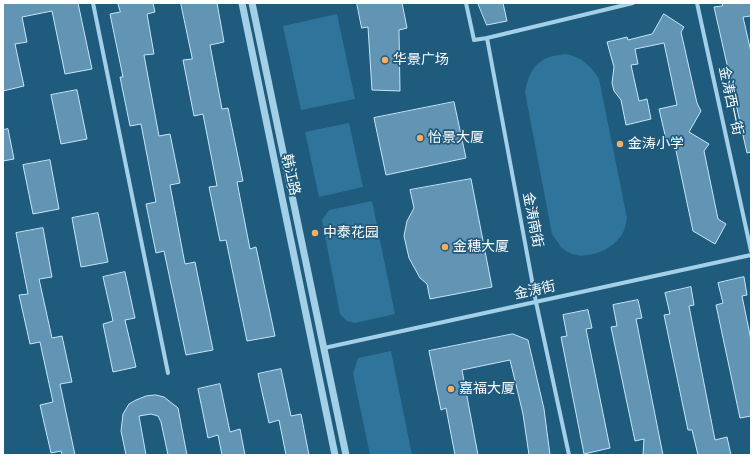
<!DOCTYPE html>
<meta charset="utf-8">
<style>
body{margin:0}
#map{position:relative;width:754px;height:458px;overflow:hidden;background:#1f5b7d;font-family:"Sofia Sans Condensed",sans-serif}
canvas{display:block}
.frame{position:absolute;inset:0;border:4px solid #fff;pointer-events:none}
</style>
<div id="map">
<canvas width="754" height="458"></canvas>
<div class="frame"></div>
</div>
<script>
const ctx = document.querySelector('canvas').getContext('2d');
ctx.lineJoin = 'round';
function fillPath(path, color) { ctx.fillStyle = color; ctx.fill(path, 'evenodd'); }
function strokePath(path, color, width, dash) { ctx.strokeStyle = color; ctx.lineWidth = width; ctx.lineCap = dash ? 'butt' : 'round'; ctx.setLineDash(dash || []); ctx.stroke(path); }
function write(font, color, halo, rows, align = 'center') {
  ctx.font = font + ' "Sofia Sans Condensed","Noto Sans SC",sans-serif'; ctx.lineWidth = 3.5; ctx.setLineDash([]); ctx.textBaseline = 'middle'; ctx.strokeStyle = halo; ctx.fillStyle = color; for (const [text, x, y, turn = 0] of rows) {
    ctx.save(); ctx.translate(x, y); ctx.rotate((+turn || 0) * Math.PI / 180); ctx.textAlign = isNaN(turn) ? turn : align; if (halo) ctx.strokeText(text, 0, 0); ctx.fillText(text, 0, 0); ctx.restore();
  }
}
fillPath(new Path2D(`
 M337 14 355 99 301 110 283 26Z
 M565 54C582 57 590 65 599 79L627 218C626 223 625 231 621 236 609 253 578 264 561 247 558 243 555 238 552 234L525 92C530 67 538 57 565 54Z
 M349 123 363 187 319 197 305 132Z
 M372 201 395 314 355 323 347 321 340 314 322 220 329 210Z
 M391 351 412 455H370L353 374 358 358Z`), '#2f749a');
const building = new Path2D(`
 M3 3H78L92 69 65 74 52 11 22 17 27 42 15 44 24 86 3 91Z
 M118 3H153L155 12 147 14 154 54 144 55 159 136 170 134 180 183 170 185 185 264 195 262 213 350 186 355 164 251 156 253 146 204 156 202 141 124 130 126 120 77H123L110 14 120 12Z
 M181 3H217L224 42 210 45 222 109 228 108 243 181 237 182 250 249 256 247 275 336 247 341 226 240 220 241 209 187 217 186 203 114 194 116 183 60 192 59Z
 M357 3H402L407 28 399 30 400 91 372 90 368 27 362 28Z
 M478 3H503L507 21 487 25Z
 M723 3H751V16L743 17 751 52V152L747 153 714 7 722 6Z
 M664 14 684 27 681 32 697 103 701 111 689 132 709 144 704 151 718 219 726 224 715 244 693 231 675 146 666 139 659 109 677 105 664 43 635 49 638 64 631 65 639 101 647 99 651 119 626 125 621 100 614 91 612 83 614 67 607 42 627 37 628 40 652 34Z
 M77 90 87 139 61 144 51 95Z
 M454 102 466 158 386 175 374 118Z
 M8 129 14 159 3 161V130Z
 M50 160 59 209 33 214 23 165Z
 M471 179 492 287 430 299 427 284 420 278 409 258 404 236 407 221 414 208 410 190Z
 M98 213 108 262 81 267 72 218Z
 M43 228 52 277 39 279 52 338 62 336 72 382 60 384 75 455H62L61 451 51 453 40 405 53 402 40 342 30 344 19 295 28 294 16 233Z
 M125 272 135 318 125 320 136 367 113 372 103 324 113 321 103 277Z
 M744 277 747 295 742 296 751 340V416L740 418 716 305 723 303 718 283Z
 M691 287 694 305 689 306 715 440 727 437 731 455H698L692 430H688L664 315 670 314 665 293Z
 M638 300 642 318 636 319 663 455H643L644 439 635 441 611 327 617 326 613 305Z
 M588 310 592 328 586 329 610 448 584 454 561 337 567 336 563 315Z
 M513 334 528 340 544 409 550 455H529L523 414 510 360 462 370 478 455H455L446 408 441 410 429 351Z
 M281 369 291 416 301 414 309 455H286L279 420 269 423 258 374Z
 M220 384 230 432 240 429 245 455H222L218 435 208 438 198 389Z
 M156 395 164 397 178 408 187 455H168L161 422 158 416 151 414 139 416 146 455H126L121 431 123 414 129 404 136 400 146 396Z`);
fillPath(building, '#6195b3');
strokePath(building, '#c6e5f6', 1);
strokePath(new Path2D(`
 M93 3 168 373
 M466 3 474 40 487 38 536 302 569 455
 M697 3 751 251
 M487 38 633 3
 M324 348 751 255`), '#a3cfe7', 4);
strokePath(new Path2D(`
 M242 3 335 455
 M252 3 346 455`), '#a3cfe7', 7);
for (const [x, y, r, color] of [
 [385,60,4,"#f5ae63"],
 [420,138,4,"#f5ae63"],
 [620,144,4,"#f5ae63"],
 [315,233,4,"#f5ae63"],
 [445,247,4,"#f5ae63"],
 [451,389,4,"#f5ae63"]
]) { const dot = new Path2D(); dot.arc(x, y, r, 0, 2 * Math.PI); ctx.fillStyle = color; ctx.fill(dot); strokePath(dot, '#1f5b7d', 1.5); }
write('14px', '#fff', '#1f5b7d', [
 ["华景广场",393,60],
 ["怡景大厦",428,138],
 ["金涛小学",628,144],
 ["中泰花园",323,233],
 ["金穗大厦",453,247],
 ["嘉福大厦",459,389]
], 'left');
write('14px', '#fff', '#1f5b7d', [
 ["金涛西一街",730,101,78],
 ["韩江路",290,175,78],
 ["金涛南街",532,220,79],
 ["金涛街",535,291,-12]
]);
</script>
